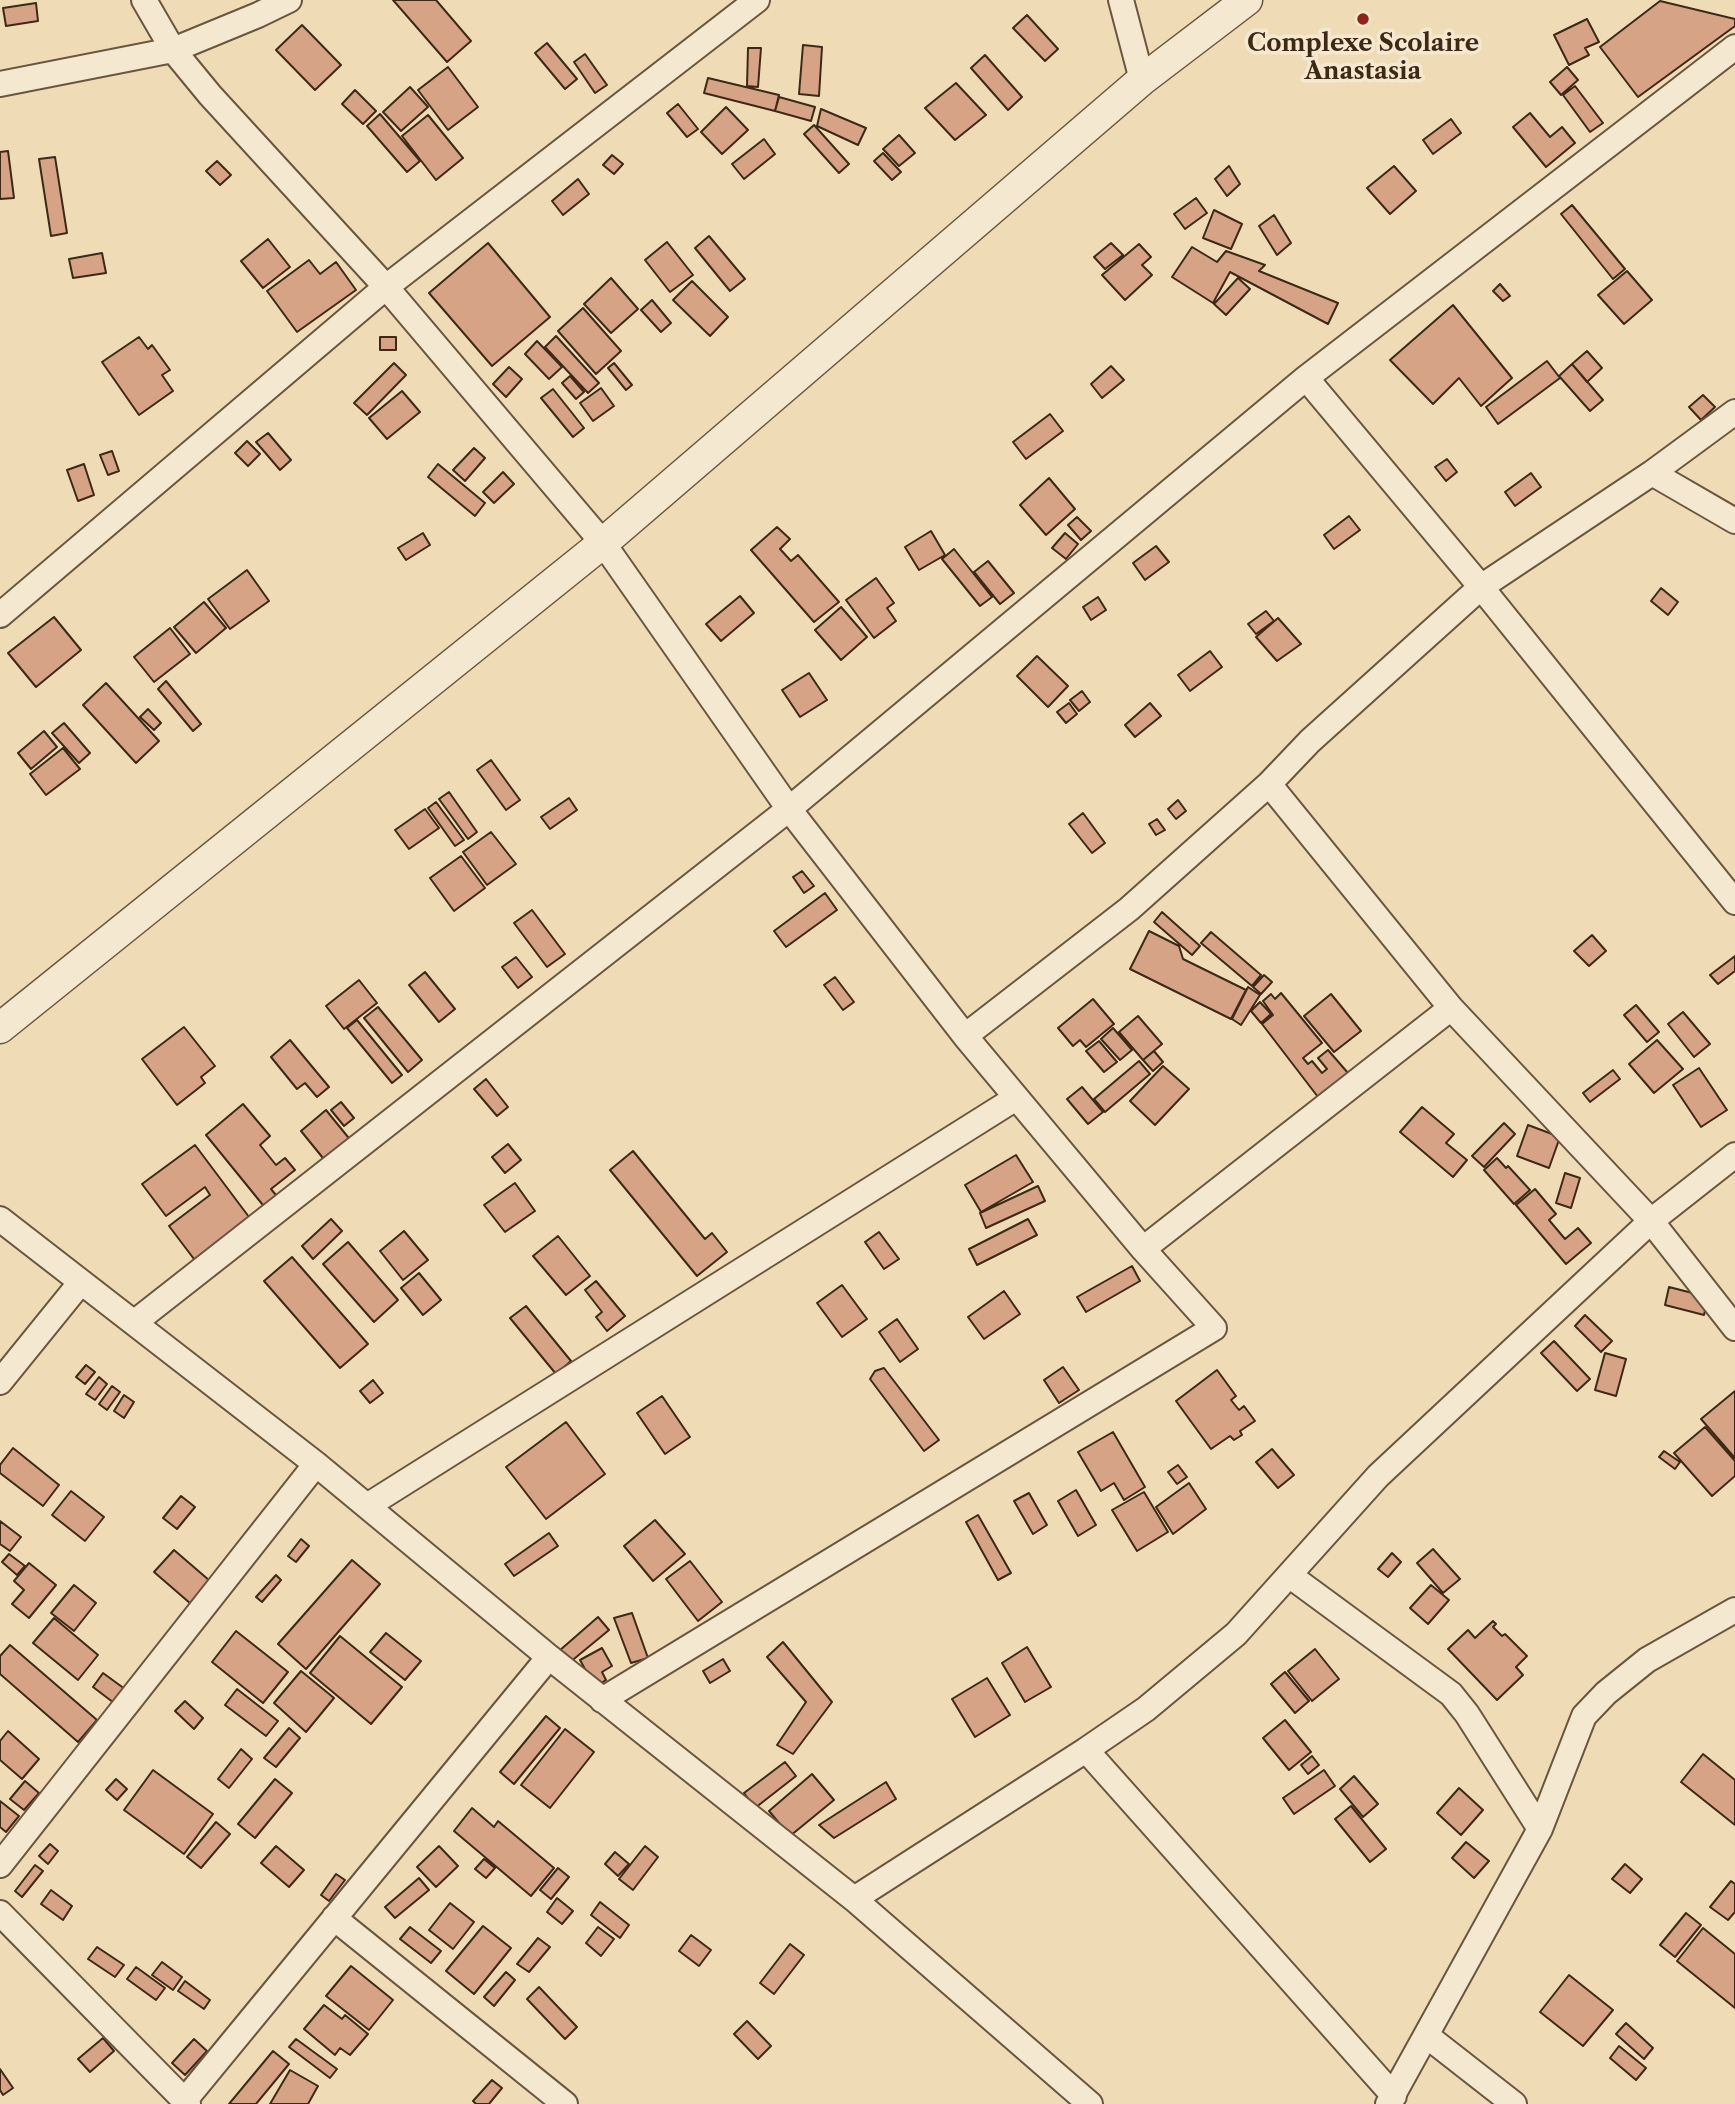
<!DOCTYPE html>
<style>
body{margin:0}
canvas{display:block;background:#efdcb7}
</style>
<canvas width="1735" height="2104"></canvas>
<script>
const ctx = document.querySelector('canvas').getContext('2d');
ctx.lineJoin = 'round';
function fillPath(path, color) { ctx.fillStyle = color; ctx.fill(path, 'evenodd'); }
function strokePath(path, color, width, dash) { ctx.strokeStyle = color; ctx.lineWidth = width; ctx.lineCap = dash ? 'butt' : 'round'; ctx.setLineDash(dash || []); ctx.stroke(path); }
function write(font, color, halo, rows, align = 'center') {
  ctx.font = font + ' "Libre Caslon Text",serif'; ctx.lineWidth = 7; ctx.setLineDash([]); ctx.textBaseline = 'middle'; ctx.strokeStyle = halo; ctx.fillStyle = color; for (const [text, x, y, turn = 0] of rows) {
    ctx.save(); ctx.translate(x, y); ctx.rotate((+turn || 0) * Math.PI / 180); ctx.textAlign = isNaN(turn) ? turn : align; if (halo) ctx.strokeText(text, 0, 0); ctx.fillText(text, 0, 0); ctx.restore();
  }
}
const building = new Path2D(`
 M393 0H436L471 41 447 62Z
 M1660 1 1735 19V26L1638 97 1600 47Z
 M36 3 38 21 6 26 3 8Z
 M1027 15 1058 49 1045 61 1013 28Z
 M1587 19 1599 42 1585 48 1589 55 1569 65 1554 35Z
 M302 25 341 65 315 90 276 50Z
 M547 43 577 79 565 89 535 53Z
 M803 45 822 47 819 96 799 94Z
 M748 48H761L758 87 747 86Z
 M585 54 607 85 595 93 574 62Z
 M985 55 1022 97 1008 110 971 68Z
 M448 67 478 107 448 130 418 90Z
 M1567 67 1578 80 1561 95 1550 82Z
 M708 78 779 95 775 111 704 93Z
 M956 83 986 115 955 140 925 108Z
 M1575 86 1603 123 1590 132 1563 95Z
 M410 87 428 107 401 131 383 112Z
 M355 90 376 111 363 124 342 104Z
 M779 97 815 107 811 121 775 111Z
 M678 104 698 129 687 137 667 113Z
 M726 107 748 130 722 154 701 132Z
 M821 109 866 128 858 145 817 126Z
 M1530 113 1550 137 1562 127 1575 143 1546 167 1513 127Z
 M380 114 420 161 407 172 367 126Z
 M428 115 463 158 436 180 402 136Z
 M1451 119 1461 133 1433 154 1423 140Z
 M814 125 849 164 839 173 804 134Z
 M899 135 915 153 899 166 883 149Z
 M764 139 775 154 744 179 732 164Z
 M8 151 14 198 0 199V152Z
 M883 153 901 172 892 180 874 161Z
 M612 155 623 164 614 174 603 165Z
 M55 157 67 233 51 236 39 159Z
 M217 161 231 175 220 185 206 171Z
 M1229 166 1240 184 1227 196 1215 179Z
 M1394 166 1416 191 1390 214 1367 188Z
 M578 179 589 194 563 215 552 201Z
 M1196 198 1207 213 1185 229 1174 214Z
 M1572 205 1625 269 1613 279 1561 214Z
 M1214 210 1242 224 1231 249 1203 238Z
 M1274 215 1291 243 1277 255 1259 226Z
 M709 236 745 279 730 291 695 248Z
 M268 239 290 267 263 288 241 261Z
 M667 242 693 275 670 292 645 260Z
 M488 243 550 317 492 366 429 293Z
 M1111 243 1123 255 1105 269 1094 257Z
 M1139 244 1151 257 1142 265 1152 275 1125 300 1102 275Z
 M1192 247 1217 262 1226 251 1265 265 1259 271 1338 303 1328 324 1230 272 1213 303 1172 277Z
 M102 253 106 273 73 278 69 259Z
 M309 260 320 274 336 262 356 290 297 332 267 291Z
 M1627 271 1652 300 1624 324 1598 295Z
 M611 278 638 309 611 333 584 304Z
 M1238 278 1250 289 1226 315 1214 304Z
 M692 281 728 317 710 336 673 300Z
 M1500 284 1510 296 1503 301 1493 291Z
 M652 300 671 323 661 332 641 310Z
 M1453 305 1512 378 1481 406 1459 378 1433 404 1390 360Z
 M583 308 621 351 596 374 558 331Z
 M556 336 599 383 588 393 545 347Z
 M139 337 148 349 152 345 170 370 162 375 173 391 139 415 102 362Z
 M380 337H396V350H380Z
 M537 341 562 367 549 379 525 354Z
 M1587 351 1602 368 1587 382 1572 364Z
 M1547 361 1560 378 1498 424 1486 407Z
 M394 363 406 375 367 415 354 403Z
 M614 363 632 385 626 390 608 368Z
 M1572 364 1603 400 1590 411 1559 376Z
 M1111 366 1124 380 1102 398 1091 384Z
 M509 367 522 379 506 397 493 384Z
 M570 376 584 392 576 399 562 383Z
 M601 388 614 406 593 421 580 403Z
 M553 389 584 428 573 437 541 398Z
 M402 391 420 412 387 439 369 418Z
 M1703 395 1715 407 1701 420 1689 407Z
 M1050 414 1063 431 1026 459 1013 442Z
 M268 433 291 460 280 470 256 442Z
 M247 441 260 454 248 466 235 453Z
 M474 448 485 458 465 481 453 470Z
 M112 451 119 471 108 475 100 455Z
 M1447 459 1457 472 1446 481 1435 467Z
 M84 464 94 495 78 501 67 470Z
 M438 464 485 503 475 516 428 477Z
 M503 472 514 484 494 503 483 492Z
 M1531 473 1541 487 1515 506 1505 492Z
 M1049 478 1075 509 1046 535 1020 505Z
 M1349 516 1360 530 1334 549 1324 535Z
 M1077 517 1091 531 1081 540 1068 525Z
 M777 527 790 539 780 549 791 561 798 555 839 602 814 622 751 550Z
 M931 531 945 555 919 570 905 547Z
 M423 533 430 545 406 560 398 548Z
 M1065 533 1078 544 1066 559 1052 548Z
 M1156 546 1169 562 1145 580 1133 563Z
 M954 549 992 597 980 606 942 559Z
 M988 561 1014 593 1000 604 974 572Z
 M247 570 269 601 230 629 208 599Z
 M876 578 894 603 887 608 896 621 874 638 846 600Z
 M1661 588 1678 602 1668 615 1651 601Z
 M740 596 754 613 721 641 706 624Z
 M1098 597 1106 610 1091 620 1083 607Z
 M204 602 226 628 196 653 174 627Z
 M841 607 867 637 841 660 815 630Z
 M1266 611 1274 621 1256 634 1248 624Z
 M54 617 81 650 36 687 8 653Z
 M1278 618 1301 644 1277 661 1256 637Z
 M170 628 190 654 154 682 134 657Z
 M1210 651 1222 667 1190 691 1178 675Z
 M1037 656 1068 686 1048 707 1017 676Z
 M809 673 827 700 800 717 782 690Z
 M166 681 201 724 193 731 158 689Z
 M106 683 159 741 136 763 83 705Z
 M1082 691 1090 702 1079 711 1070 700Z
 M1069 703 1077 714 1066 723 1057 712Z
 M1150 703 1161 716 1135 737 1125 725Z
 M148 709 161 723 154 730 140 717Z
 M64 723 90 753 79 763 52 733Z
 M44 731 57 747 31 769 18 753Z
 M63 748 80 769 46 795 30 774Z
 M491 760 520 800 506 810 477 770Z
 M449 792 477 832 468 839 439 799Z
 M569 798 577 810 550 829 541 817Z
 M1178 800 1186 811 1176 819 1168 809Z
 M436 802 464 840 455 846 428 808Z
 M425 809 439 828 409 849 395 830Z
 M1083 813 1105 843 1092 853 1069 824Z
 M1157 819 1165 830 1156 835 1149 824Z
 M491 832 516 864 487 885 463 852Z
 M461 856 485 888 454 911 430 878Z
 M802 871 814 886 804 893 793 877Z
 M825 893 837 910 786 947 774 931Z
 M532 910 565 954 547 967 514 923Z
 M1162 912 1200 946 1192 955 1154 922Z
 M1149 931 1179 946 1183 959 1246 990 1231 1019 1130 969Z
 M1211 932 1261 975 1252 986 1201 943Z
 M1592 935 1606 951 1589 966 1574 951Z
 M1735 956V971L1718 984 1710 975Z
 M516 957 532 977 518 988 502 967Z
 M425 972 455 1009 439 1022 409 985Z
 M1264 975 1272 982 1261 994 1253 987Z
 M835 977 854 1002 843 1010 824 985Z
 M359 980 377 1003 344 1029 326 1006Z
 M1248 987 1260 995 1241 1025 1232 1019Z
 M1281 993 1322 1043 1303 1058 1308 1064 1312 1061 1322 1073 1327 1069 1318 1058 1328 1050 1348 1073 1318 1097 1262 1024 1273 1015 1263 1001 1271 994 1275 999Z
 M1331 994 1361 1031 1334 1052 1304 1016Z
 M1093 999 1114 1024 1086 1047 1080 1040 1073 1046 1058 1028Z
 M1260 1002 1271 1014 1261 1023 1251 1011Z
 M1636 1005 1659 1032 1647 1042 1624 1015Z
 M378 1007 422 1060 408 1072 364 1018Z
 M1683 1012 1710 1044 1694 1057 1668 1024Z
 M1138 1016 1162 1044 1143 1060 1119 1032Z
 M357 1020 402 1075 392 1083 347 1028Z
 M184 1027 215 1066 201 1077 205 1083 177 1105 142 1059Z
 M1113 1028 1132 1050 1120 1060 1101 1039Z
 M290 1040 329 1087 317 1097 305 1083 297 1089 271 1057Z
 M1657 1040 1683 1069 1654 1093 1629 1064Z
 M1099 1041 1117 1062 1104 1072 1086 1051Z
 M1154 1051 1163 1062 1153 1071 1143 1060Z
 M1139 1061 1150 1074 1105 1112 1094 1099Z
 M1163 1066 1189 1089 1155 1125 1130 1101Z
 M1699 1068 1727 1110 1701 1127 1673 1085Z
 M1613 1070 1620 1079 1590 1102 1583 1093Z
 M486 1079 508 1107 497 1116 474 1089Z
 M1082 1087 1103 1112 1088 1124 1067 1099Z
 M341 1102 354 1118 344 1126 331 1110Z
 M243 1104 270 1136 260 1145 276 1165 285 1158 295 1170 271 1189 280 1200 267 1210 206 1135Z
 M1422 1107 1454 1134 1446 1143 1467 1160 1453 1177 1400 1132Z
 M326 1110 352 1142 327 1163 301 1131Z
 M1504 1123 1515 1134 1484 1167 1472 1156Z
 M1528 1125 1560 1137 1549 1168 1517 1156Z
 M508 1144 521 1160 505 1173 492 1157Z
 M195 1145 252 1221 197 1263 169 1226 210 1195 205 1187 166 1216 142 1184Z
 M633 1151 705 1239 712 1233 727 1252 697 1276 610 1170Z
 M1016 1155 1033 1182 981 1212 965 1185Z
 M1497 1158 1506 1168 1508 1166 1530 1190 1514 1204 1484 1170Z
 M1565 1173 1580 1178 1571 1208 1556 1203Z
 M515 1183 535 1211 505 1232 484 1205Z
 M1038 1186 1045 1201 986 1228 980 1213Z
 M1535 1189 1556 1214 1549 1220 1565 1239 1578 1228 1591 1243 1566 1264 1516 1205Z
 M331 1219 342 1231 313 1259 302 1246Z
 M1028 1219 1037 1235 977 1265 969 1249Z
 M404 1231 428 1260 403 1280 380 1251Z
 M879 1232 899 1259 884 1269 865 1242Z
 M558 1236 590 1276 566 1295 533 1256Z
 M348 1242 398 1300 374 1322 323 1264Z
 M292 1257 368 1344 340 1368 264 1281Z
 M1132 1266 1140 1281 1086 1312 1077 1297Z
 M419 1273 441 1300 423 1315 401 1288Z
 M596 1281 625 1316 607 1331 596 1317 602 1312 585 1290Z
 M842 1285 867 1319 842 1337 817 1303Z
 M1669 1287 1708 1297 1704 1315 1665 1305Z
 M1004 1291 1020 1314 984 1339 968 1317Z
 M526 1306 571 1361 556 1374 510 1318Z
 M1585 1315 1612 1341 1601 1352 1575 1326Z
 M897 1319 918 1349 900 1362 879 1332Z
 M1554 1341 1590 1379 1577 1391 1541 1353Z
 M1605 1353 1626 1359 1616 1396 1595 1390Z
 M86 1365 95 1372 85 1384 76 1377Z
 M1063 1367 1079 1390 1059 1403 1044 1380Z
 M884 1368 939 1440 924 1451 870 1379 875 1371Z
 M1217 1370 1236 1396 1231 1400 1239 1410 1244 1406 1255 1421 1240 1431 1242 1435 1234 1440 1230 1436 1211 1449 1176 1401Z
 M99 1377 107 1384 95 1400 86 1394Z
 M373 1380 383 1393 370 1403 360 1391Z
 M112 1386 120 1392 107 1410 99 1404Z
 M1735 1391V1458L1701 1419Z
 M124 1395 134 1402 124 1418 114 1411Z
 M662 1396 690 1437 665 1454 637 1413Z
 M566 1422 605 1474 546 1519 506 1467Z
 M1705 1427 1735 1461V1476L1712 1496 1674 1453Z
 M1113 1432 1145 1487 1124 1500 1114 1483 1101 1491 1078 1452Z
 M13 1448 59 1485 43 1506 0 1473V1465Z
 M1272 1449 1294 1475 1278 1488 1256 1462Z
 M1664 1451 1680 1462 1675 1469 1659 1457Z
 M1178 1465 1187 1477 1177 1484 1168 1472Z
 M1189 1483 1206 1509 1173 1534 1156 1507Z
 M1076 1490 1096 1525 1078 1536 1058 1501Z
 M71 1491 104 1517 85 1541 52 1515Z
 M1144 1492 1168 1532 1137 1551 1112 1510Z
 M1029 1493 1047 1525 1033 1534 1014 1501Z
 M181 1496 195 1507 177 1529 163 1518Z
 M978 1515 1011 1573 998 1580 966 1522Z
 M655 1520 685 1554 653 1581 624 1546Z
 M0 1521 21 1537 10 1551 0 1544Z
 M549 1533 558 1546 514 1576 505 1564Z
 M301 1539 309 1546 296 1562 288 1556Z
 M1433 1549 1460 1579 1443 1593 1417 1563Z
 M174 1550 210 1581 191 1604 154 1572Z
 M1392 1553 1401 1562 1388 1577 1378 1569Z
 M9 1554 25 1566 17 1575 2 1562Z
 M352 1560 380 1584 306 1669 278 1644Z
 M690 1561 722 1602 698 1621 666 1579Z
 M29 1563 56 1585 29 1618 12 1604 24 1590 14 1581Z
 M276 1575 281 1580 262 1602 256 1597Z
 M74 1585 96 1603 74 1631 51 1613Z
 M1431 1585 1449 1600 1428 1624 1410 1608Z
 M632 1613 648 1658 631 1663 614 1618Z
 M598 1617 609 1630 569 1663 559 1651Z
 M54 1618 98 1655 78 1680 33 1643Z
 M1493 1621 1496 1624 1493 1627 1502 1636 1505 1634 1527 1656 1516 1667 1523 1675 1497 1700 1448 1649 1468 1630 1475 1638Z
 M236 1631 288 1672 263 1703 212 1662Z
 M386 1633 421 1661 405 1680 370 1652Z
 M340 1636 402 1687 371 1724 310 1673Z
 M783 1642 832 1702 793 1754 777 1745 806 1702 767 1657Z
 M10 1645 97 1720 78 1742 0 1674V1656Z
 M1027 1647 1051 1687 1025 1702 1002 1663Z
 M602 1648 612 1666 602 1672 606 1680 595 1687 580 1660Z
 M1315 1649 1339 1679 1312 1701 1288 1671Z
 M723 1659 730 1671 710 1683 703 1671Z
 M301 1671 334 1698 306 1732 274 1703Z
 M1285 1672 1309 1701 1295 1713 1271 1684Z
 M103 1673 129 1692 118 1706 93 1687Z
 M987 1678 1010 1715 975 1737 952 1699Z
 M237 1689 278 1721 266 1736 225 1705Z
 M185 1701 203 1718 194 1729 175 1711Z
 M546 1716 560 1728 514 1784 500 1772Z
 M1285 1720 1311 1752 1289 1770 1263 1738Z
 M289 1728 300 1738 276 1767 264 1758Z
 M565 1729 594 1752 550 1808 521 1785Z
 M8 1731 39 1759 22 1779 0 1760V1741Z
 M241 1749 252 1759 229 1788 218 1779Z
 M1703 1754 1735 1780V1825L1681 1782Z
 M1312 1756 1319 1765 1308 1774 1301 1765Z
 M785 1762 796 1776 755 1808 744 1793Z
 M153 1770 213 1814 184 1854 124 1810Z
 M1324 1770 1335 1786 1294 1814 1283 1798Z
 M812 1774 834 1800 790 1836 769 1811Z
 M1354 1776 1378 1804 1363 1817 1340 1789Z
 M116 1779 127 1789 117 1800 106 1790Z
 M275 1779 292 1793 255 1838 238 1824Z
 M25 1781 39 1793 24 1810 10 1799Z
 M886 1782 896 1799 834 1838 819 1825Z
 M1459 1788 1483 1810 1461 1835 1437 1813Z
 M0 1801 19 1816 6 1832 0 1827Z
 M1351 1806 1386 1849 1370 1862 1335 1819Z
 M472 1808 494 1827 498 1821 554 1868 531 1896 454 1831Z
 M216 1822 230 1834 201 1868 187 1857Z
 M1466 1842 1489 1861 1474 1878 1452 1858Z
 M50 1844 58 1851 48 1864 39 1856Z
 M276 1846 304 1870 289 1887 261 1863Z
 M439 1846 458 1866 436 1887 417 1867Z
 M645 1846 658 1857 633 1890 619 1879Z
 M615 1852 629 1864 618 1876 605 1864Z
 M484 1859 495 1868 486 1878 475 1869Z
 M1625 1864 1642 1879 1630 1893 1612 1879Z
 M35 1865 43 1871 22 1897 15 1891Z
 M558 1868 569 1877 551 1899 540 1890Z
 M336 1874 345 1880 329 1901 321 1895Z
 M419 1878 429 1890 395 1918 385 1907Z
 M1731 1881 1735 1884V1912L1728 1920 1710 1907Z
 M51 1890 72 1906 63 1920 41 1904Z
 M557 1898 573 1911 562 1924 547 1912Z
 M600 1902 629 1925 620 1938 591 1915Z
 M450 1903 474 1922 453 1949 429 1930Z
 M1686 1913 1701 1925 1675 1957 1660 1945Z
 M483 1926 511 1948 474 1994 446 1971Z
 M410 1927 441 1951 431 1963 400 1939Z
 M598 1927 614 1939 601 1956 586 1943Z
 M1703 1928 1735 1954V2008L1677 1961Z
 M691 1935 711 1950 699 1966 679 1951Z
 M538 1938 550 1947 529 1972 517 1964Z
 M790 1944 804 1955 774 1994 760 1983Z
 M97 1947 124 1965 115 1977 88 1959Z
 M162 1962 182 1977 173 1990 152 1975Z
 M351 1966 393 2000 369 2030 326 1996Z
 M136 1967 165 1988 156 2000 127 1979Z
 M506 1972 515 1980 494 2006 484 1997Z
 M1569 1975 1613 2010 1583 2046 1540 2012Z
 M185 1981 210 2000 204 2009 178 1991Z
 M539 1987 577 2027 565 2039 527 1999Z
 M324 2005 342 2019 345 2015 368 2034 350 2055 340 2048 335 2055 304 2029Z
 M747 2021 771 2046 758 2059 734 2034Z
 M1626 2023 1653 2048 1644 2059 1616 2034Z
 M103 2038 114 2051 90 2072 78 2059Z
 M194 2039 207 2051 185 2075 172 2063Z
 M296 2039 337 2069 330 2078 289 2047Z
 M1619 2046 1646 2068 1636 2080 1610 2058Z
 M273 2051 289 2064 256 2104H229Z
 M0 2069 13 2088 3 2095 0 2090Z
 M290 2070 318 2086 308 2104H270Z
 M492 2080 502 2088 489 2104H476L473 2101Z`);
fillPath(building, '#d7a386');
strokePath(building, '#3e2916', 2);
const minor = new Path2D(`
 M144 0 173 50 210 95 386 287 603 543 789 809 965 1036 1143 1249 1214 1328 602 1700
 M1121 0 1142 80
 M0 84 173 50 258 15 289 0
 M1306 378 1481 587 1735 902
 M1652 473 1735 521
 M0 615 386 287 757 0
 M1269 784 1310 741 1481 587 1652 473 1735 412
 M965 1036 1129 909 1269 784 1451 1008 1651 1221 1735 1328
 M0 1219 316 1464 549 1657 854 1899 1090 2104
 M1143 1249 1451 1008
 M135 1322 789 809 1306 378 1735 47
 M0 1382 81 1282
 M367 1506 1016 1098
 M1289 1575 1451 1694 1467 1714 1540 1829
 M1086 1750 1394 2096
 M0 1865 316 1464
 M854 1899 1086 1750 1146 1709 1236 1634 1378 1476 1651 1221 1735 1155
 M0 1913 188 2104
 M334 1918 565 2104
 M1427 2036 1514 2104
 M185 2100 549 1657
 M1388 2104 1540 1829 1584 1716 1606 1693 1647 1660 1735 1610`);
const tertiary = new Path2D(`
 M0 1028 603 543 1142 80 1247 0`);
strokePath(minor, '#6a563e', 28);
strokePath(tertiary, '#6a563e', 33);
strokePath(minor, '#f5e8d0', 24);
strokePath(tertiary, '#f5e8d0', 30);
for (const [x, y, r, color] of [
 [1363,19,7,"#8f2418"]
]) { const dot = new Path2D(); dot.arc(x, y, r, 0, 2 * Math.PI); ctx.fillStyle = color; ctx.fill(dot); strokePath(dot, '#f5e8d0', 2.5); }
write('bold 24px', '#3e2916', '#f5e8d0', [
 ["Complexe Scolaire",1363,44],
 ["Anastasia",1363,72]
]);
</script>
